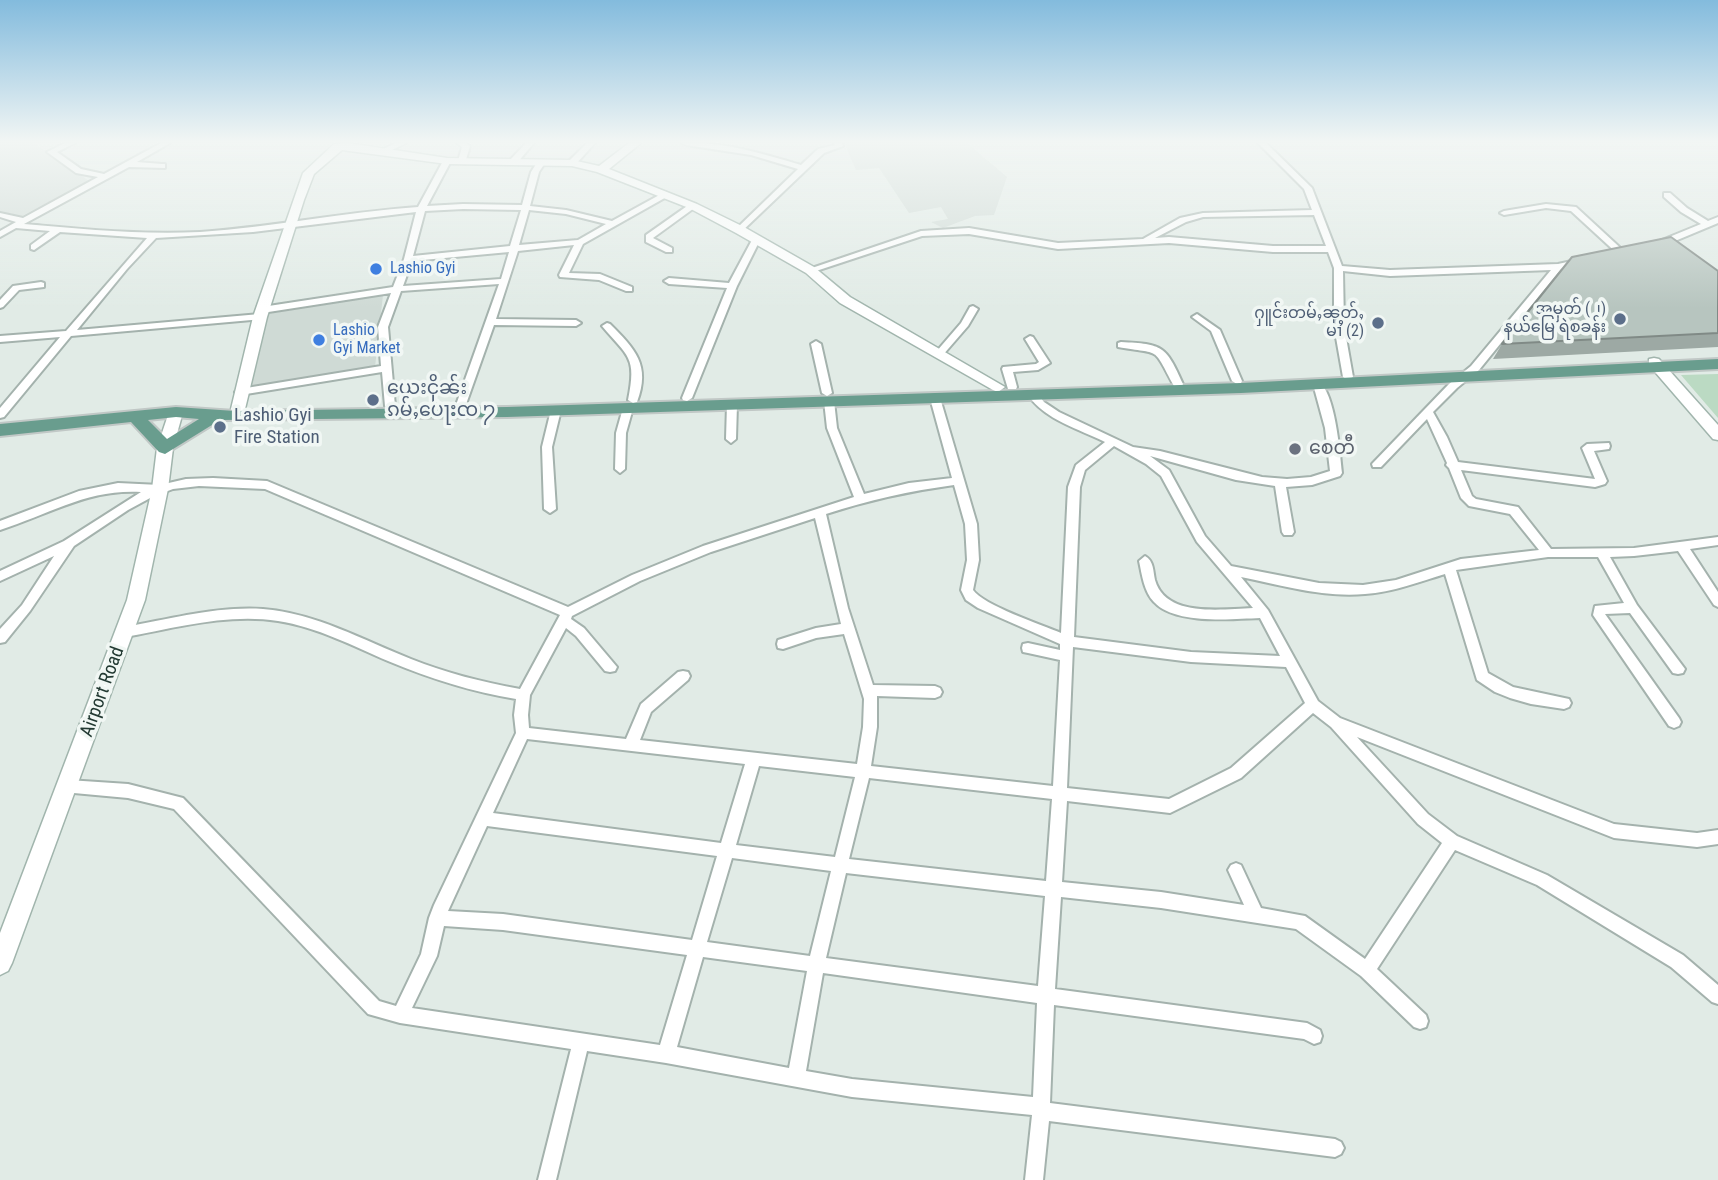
<!DOCTYPE html>
<meta charset="utf-8">
<style>
body{margin:0}
canvas{display:block;background:#e1ebe6}
</style>
<canvas width="1718" height="1180"></canvas>
<script>
const ctx = document.querySelector('canvas').getContext('2d');
ctx.lineJoin = 'round';
function fillPath(path, color) { ctx.fillStyle = color; ctx.fill(path, 'evenodd'); }
function strokePath(path, color, width, dash) { ctx.strokeStyle = color; ctx.lineWidth = width; ctx.lineCap = dash ? 'butt' : 'round'; ctx.setLineDash(dash || []); ctx.stroke(path); }
function write(font, color, halo, rows, align = 'center') {
  ctx.font = font + ' "Roboto Condensed","Noto Sans Myanmar",sans-serif'; ctx.lineWidth = 7; ctx.setLineDash([]); ctx.textBaseline = 'middle'; ctx.strokeStyle = halo; ctx.fillStyle = color; for (const [text, x, y, turn = 0] of rows) {
    ctx.save(); ctx.translate(x, y); ctx.rotate((+turn || 0) * Math.PI / 180); ctx.textAlign = isNaN(turn) ? turn : align; if (halo) ctx.strokeText(text, 0, 0); ctx.fillText(text, 0, 0); ctx.restore();
  }
}
fillPath(new Path2D(`
 M0 143H34L89 181 18 218 2 213 0 212Z
 M844 143H967L1007 177 994 215 975 216 943 228 931 222 948 219 941 207 909 213 879 168 856 170Z
 M383 295 375 367 245 389 267 314Z`), '#cfdad5');
fillPath(new Path2D(`
 M1718 374V418L1681 375Z`), '#bbdac3');
const street = new Path2D(`
 M65 143H75L57 152 81 169 104 174 161 143H170L137 162 162 164H165V168L129 167 24 224C83 229 141 235 200 232 273 227 345 212 418 207L443 161 447 159 451 161 427 206 463 204 522 205 531 172 538 161H541L545 163 539 172 530 206 566 210 612 221 663 193 670 195 583 244 569 273 600 274 632 287V291H626L599 280 560 277 559 275 574 245 518 251 496 319 576 320 581 323 576 326 494 325 465 407 461 408 456 405 499 284 401 291 388 327 395 406 394 408 390 409 385 406 382 372 240 395 235 392 240 389 381 366 378 327 391 293 262 313 257 310 262 307 393 287 404 259 416 212 253 232 156 238 127 269 77 330 260 314 265 317 263 319 71 336 4 417 0 418V408L60 337 0 342V336L66 331 147 238 60 232 34 250 31 249V245L50 231 16 228 0 237V231L16 222 0 217V213L23 218 98 177 76 173 47 152ZM463 209 521 210 510 246 413 256 425 211ZM529 210 566 214 606 224 578 240 519 245ZM509 252 501 279 403 286 412 261Z
 M396 143H406L384 154 377 152Z
 M457 143H466L470 146 465 163 458 161 462 147Z
 M526 143H534L516 164H510V160Z
 M587 143H595L575 165H569V161Z
 M682 143C723 141 763 154 801 165L818 149 835 145 834 143H842L843 146 824 153 740 233 737 232V228L798 169 751 155 686 145Z
 M1258 143H1266L1312 188 1342 266 1390 270 1558 264 1581 259 1585 262 1561 269 1479 370 1457 388 1433 412 1447 437 1458 462 1595 479 1582 448 1587 444 1609 443 1610 446 1609 449 1594 451 1607 481 1605 484 1595 487 1461 470 1472 496 1476 499 1518 507 1551 549 1634 548 1718 537V545L1690 549 1718 592V607L1714 605 1678 551 1634 556 1610 557 1637 605 1685 669 1683 673 1678 674 1673 673 1630 613 1605 614 1679 718 1681 722 1679 726 1674 728 1669 726 1593 615 1595 606 1624 603 1598 557H1548L1456 570 1488 673 1513 687 1569 699 1571 703 1569 707 1564 709 1531 704 1510 698 1495 692 1477 680 1445 574C1419 582 1393 592 1365 594 1324 598 1281 585 1241 577L1268 610 1318 701 1340 718 1614 824 1697 833 1718 830V844L1697 847 1614 838 1357 737 1428 814 1457 836 1547 875 1683 955 1718 985V1004L1712 1002 1671 967 1537 885 1455 850 1377 969 1426 1015 1428 1021 1426 1027 1420 1029 1414 1027 1361 976 1296 929 1161 908 1061 897 1055 989 1307 1023 1320 1030 1322 1036 1320 1042 1314 1044 1304 1039 1054 1005 1050 1103 1335 1139 1341 1142 1344 1148 1341 1154 1335 1157 1049 1121 1043 1180H1025L1032 1115 852 1097 666 1063 587 1051 556 1180H538L571 1049 400 1023 368 1014 174 809 128 798 63 792 61 787 63 782 68 780 128 784 183 798 379 1001 396 1006 421 954 429 918 434 905 516 733 514 715 516 699C472 692 429 678 388 661 353 646 317 627 278 621 228 613 175 628 125 637L121 636 119 632 121 628 125 627C170 619 217 606 263 609 315 613 363 640 411 659 446 673 482 682 520 689L560 615 265 489 199 486 173 489 152 497 128 510 74 546 30 611 5 642 0 643V629L22 605 54 556 0 581V571L64 541 141 492C87 489 50 514 0 530V521L79 491 118 483 160 485 186 479 213 478 267 481 568 607 632 575 703 546 854 497 827 428 824 401 825 399 829 398 834 401 837 428 864 494 909 483 952 478 930 398 935 395 940 398 977 524 979 560 973 590C983 605 1042 625 1061 633L1068 487 1076 465 1105 442C1079 429 1045 420 1028 395L1029 393H1037L1044 402 1059 412 1133 447 1160 451 1262 477 1287 479 1311 477 1330 471 1325 428 1313 384 1318 381C1335 391 1340 453 1342 473L1340 476 1312 485 1286 487 1294 532 1292 535H1284L1282 532 1275 486 1236 480 1150 456 1169 470 1205 536 1231 566 1319 583 1363 585 1396 580 1461 559 1539 550 1510 514 1469 506 1461 498 1449 468 1446 465 1447 463 1427 419 1381 467H1373L1372 464 1449 384 1471 366 1551 270 1390 276 1343 271 1344 326 1353 377 1348 380 1343 377 1334 326V268L1328 252H1273L1169 243 1058 249 969 234 922 236 813 272 806 270 921 231 969 228 1058 243 1143 239 1180 218 1203 213 1312 210 1304 189ZM1314 215 1326 246H1273L1169 237 1155 238 1186 222 1203 217ZM1114 446 1146 464 1161 476 1197 542 1253 608C1222 609 1166 618 1155 580 1153 571 1154 561 1145 556L1139 561C1142 575 1144 592 1154 602 1175 625 1232 619 1260 618L1280 656 1191 652 1074 637 1080 487 1085 470ZM954 485 965 524 967 560 961 590 966 600 978 608 1060 644V650L1028 643 1023 644 1022 648 1023 652 1028 653 1060 660 1053 786 871 766 877 727V696L935 698 940 696 942 692 940 688 935 686 873 685 848 608 826 514C869 500 910 491 954 485ZM815 518 841 624 816 628 778 640 777 644 778 648 783 649 816 638 844 634 864 699 863 727 857 764 640 740 651 712 688 680 690 676 688 672 683 671 678 672 641 704 626 739 529 728 528 715 530 695 566 628 576 636 605 671 610 672 615 671 617 667 584 628 571 619 572 616 640 581 711 552ZM1073 647 1191 662 1286 667 1305 703 1231 768 1169 799 1067 788ZM1313 713 1331 727 1418 824 1442 843 1365 959 1305 916 1261 908 1241 865 1236 863 1231 865 1228 870 1244 905 1161 892 1062 882 1067 801 1170 813 1241 778ZM527 739 745 764 721 843 493 813ZM759 766 855 777 835 857 736 845ZM869 778 1052 799 1046 881 849 859ZM487 826 717 856 692 940 503 914 448 911ZM732 858 831 871 810 956 707 942ZM846 873 1045 896 1038 986 826 958ZM444 926 503 930 687 955 660 1045 412 1008 437 956ZM703 957 807 971 789 1068 677 1047ZM823 973 1037 1003 1033 1097 852 1079 806 1071Z
 M1664 193H1670L1687 208 1708 221 1718 217V223L1663 246H1657V242L1701 224 1681 212 1664 197Z
 M690 204 697 206 653 238 672 248V252H666L646 242V235Z
 M1546 204 1576 207 1627 254 1620 256 1571 211 1546 208 1504 215 1500 213 1504 211Z
 M756 237 760 240 737 286 692 398 687 401 683 400 682 398 727 288 669 284 664 281 669 278 729 283 752 240Z
 M41 282 44 283V287L19 290 3 307 0 308V300L13 286Z
 M973 306 978 309 968 326 942 356H936V352L961 323 970 307Z
 M1197 314 1220 330 1242 381 1241 383 1237 384 1232 381 1211 331 1192 317Z
 M607 323 610 324C635 349 651 365 637 402L633 403 628 400C637 356 628 357 602 326Z
 M1030 336 1033 337 1050 363 1038 370 1013 372 1017 387 1016 389H1008L1002 369 1003 367 1036 364 1039 362 1025 339Z
 M816 341 821 344 832 393 827 396 822 393 811 344Z
 M1121 342C1163 344 1166 346 1183 384L1182 386H1174C1152 345 1162 355 1118 347V343Z
 M732 401 737 404 736 439 731 443 726 439 727 404Z
 M628 405 633 408 626 433 625 469 620 473 615 469 616 433 623 408Z
 M556 407 561 410 552 447 556 509 550 513 544 509 542 447 551 410Z`);
const secondary = new Path2D(`
 M348 143 447 158 572 160 599 166 629 143H641L609 169 697 204 744 227 814 267 850 297 1005 387 998 392 993 390 840 303 806 273 736 233 689 208 597 172 572 166 447 164 342 150 314 174 304 200 267 317 245 409 243 412H233L231 409 253 317 303 173 334 144Z
 M1654 358 1659 359 1718 425V440L1713 439 1649 365V359Z
 M176 407 183 412 173 448 168 489 145 600 12 963 8 971 0 975V933L127 600 152 489 157 448 169 412Z`);
const primary = new Path2D(`
 M1718 359V369L1241 393 507 417 220 420 165 454 159 452 131 422 0 436V424L176 407 235 411 507 407 1241 383ZM176 417 199 419 167 439 148 420Z`);
strokePath(street, '#a4b2ad', 4);
strokePath(secondary, '#a1b5ad', 3);
strokePath(primary, '#c1c8c6', 4);
fillPath(street, '#fff');
fillPath(secondary, '#fff');
fillPath(primary, '#699d8e');
fillPath(new Path2D(`
 M1718 271V347L1493 359 1502 344Z`), '#9da9a4');
const building = new Path2D(`
 M1671 237 1718 271V333L1502 344 1572 257Z`);
fillPath(building, '#b7c5bf');
strokePath(building, '#808a86', 2);
const sky = ctx.createLinearGradient(0, 0, 0, 308);
sky.addColorStop(0, '#83bbdd');
sky.addColorStop(0.46, '#f2f6f4');
sky.addColorStop(1, '#f2f6f400');
ctx.fillStyle = sky;
ctx.fillRect(0, 0, 1718, 308);
for (const [x, y, r, color] of [
 [376,269,7,"#3f7fe0"],
 [1620,319,7,"#5c6f8a"],
 [1378,323,7,"#5c6f8a"],
 [319,340,7,"#3f7fe0"],
 [373,400,7,"#5c6f8a"],
 [220,427,7,"#5c6f8a"],
 [1295,449,7,"#6b7280"]
]) { const dot = new Path2D(); dot.arc(x, y, r, 0, 2 * Math.PI); ctx.fillStyle = color; ctx.fill(dot); strokePath(dot, '#f1f7f4', 2.5); }
write('16px', '#366cbe', '#f1f7f4', [
 ["Lashio Gyi",390,269],
 ["Lashio",333,331],
 ["Gyi Market",333,349]
], 'left');
write('16px', '#4e5e75', '#f1f7f4', [
 ["အမှတ် (၂)",1606,310],
 ["နယ်မြေ ရဲစခန်း",1606,328],
 ["ႁူင်းတမ်ႇၼူတ်ႇ",1364,314],
 ["မၢႆ (2)",1364,332]
], 'right');
write('19px', '#4e5e75', '#f1f7f4', [
 ["ယေးငိုၼ်း",387,389],
 ["ၵမ်ႇပေႃးၸ ႒",387,411],
 ["Lashio Gyi",234,416],
 ["Fire Station",234,438]
], 'left');
write('19px', '#5b616d', '#f1f7f4', [
 ["စေတီ",1309,449]
], 'left');
write('19px', '#233a33', '#f1f7f4', [
 ["Airport Road",103,692,-70]
]);
</script>
